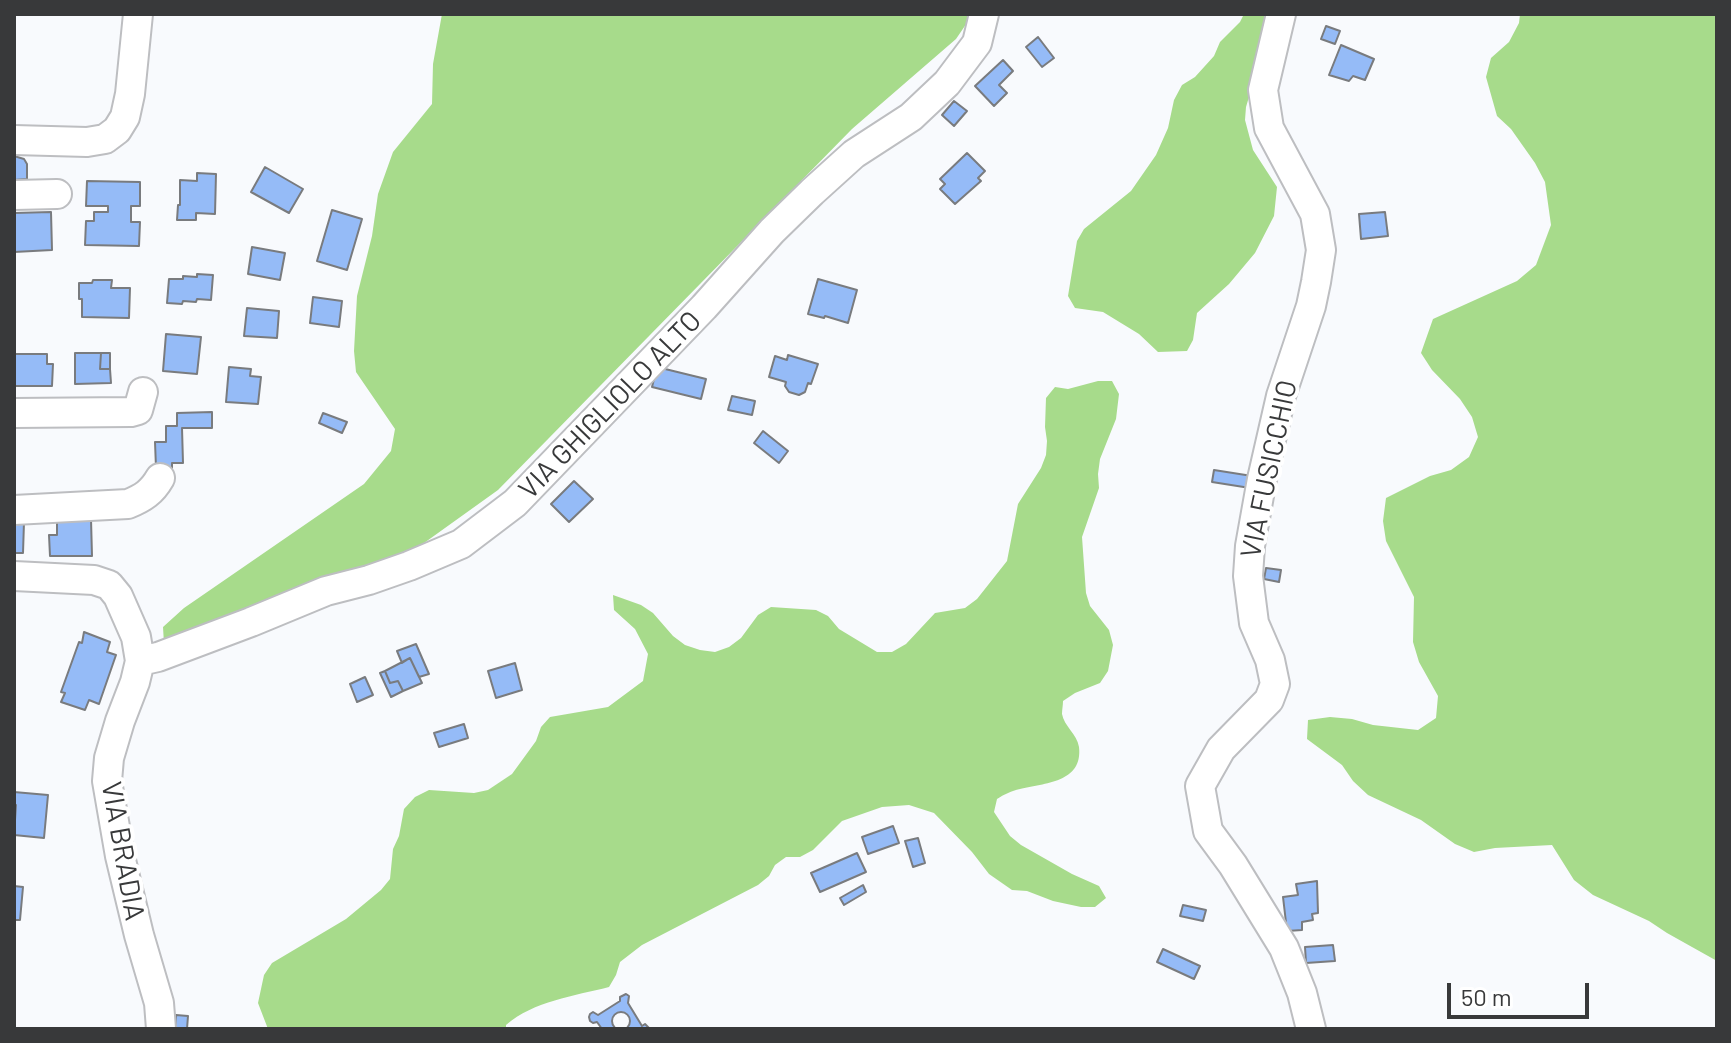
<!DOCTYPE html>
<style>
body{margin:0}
#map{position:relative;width:1731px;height:1043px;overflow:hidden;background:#f8fafd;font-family:Barlow,sans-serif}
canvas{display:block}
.frame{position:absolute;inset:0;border:16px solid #38393a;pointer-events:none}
.scale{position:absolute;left:1447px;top:983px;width:142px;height:36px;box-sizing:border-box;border:4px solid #38393a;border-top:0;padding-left:10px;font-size:24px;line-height:28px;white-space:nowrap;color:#38393a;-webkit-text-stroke:6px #fff;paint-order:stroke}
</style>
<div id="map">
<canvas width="1731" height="1043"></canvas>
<div class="frame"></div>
<div class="scale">50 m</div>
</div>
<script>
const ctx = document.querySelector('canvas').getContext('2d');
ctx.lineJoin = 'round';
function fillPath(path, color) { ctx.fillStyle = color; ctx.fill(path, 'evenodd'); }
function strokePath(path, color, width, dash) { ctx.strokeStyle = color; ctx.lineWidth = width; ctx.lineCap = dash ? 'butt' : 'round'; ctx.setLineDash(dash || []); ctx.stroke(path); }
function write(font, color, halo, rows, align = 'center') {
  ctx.font = font + ' Barlow,sans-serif'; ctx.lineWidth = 8; ctx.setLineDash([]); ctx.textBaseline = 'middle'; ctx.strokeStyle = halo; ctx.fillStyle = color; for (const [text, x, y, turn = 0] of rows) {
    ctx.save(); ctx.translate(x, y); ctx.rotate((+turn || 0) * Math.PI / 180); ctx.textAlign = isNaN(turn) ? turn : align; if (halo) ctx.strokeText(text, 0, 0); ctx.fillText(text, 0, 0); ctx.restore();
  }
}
fillPath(new Path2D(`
 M442 14H973L956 39 852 129 498 490 385 571 164 644 163 627 184 608 364 484 391 451 395 429 356 372 354 351 357 296 372 236 378 194 393 152 432 104 433 64Z
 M1244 14H1269L1261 56 1246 107 1245 120 1253 150 1277 187 1274 216 1255 253 1229 284 1197 313 1193 340 1187 351 1158 352 1139 334 1103 312 1075 308 1068 296 1077 241 1084 229 1131 191 1156 155 1168 128 1174 100 1182 85 1195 77 1214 56 1220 42 1240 22Z
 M1520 14H1717V961L1667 933 1649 921 1593 895 1574 880 1552 845 1495 848 1474 852 1455 844 1421 820 1368 795 1353 781 1342 765 1307 739 1308 720 1330 717 1352 719 1373 725 1418 730 1436 718 1438 696 1419 662 1413 642 1414 597 1386 541 1383 521 1386 498 1430 476 1451 470 1469 457 1478 437 1472 417 1460 399 1432 370 1421 353 1433 319 1517 281 1536 265 1551 225 1545 182 1535 163 1511 129 1497 116 1486 77 1491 58 1509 42 1519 23Z
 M1098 381H1112L1119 394 1116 419 1100 459 1098 474 1099 488 1082 537 1086 593 1090 606 1109 630 1113 645 1108 671 1100 683 1075 693 1063 701C1063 705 1062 710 1062 714 1064 726 1077 734 1079 747 1083 783 1044 783 1020 789 1011 791 1005 794 997 799L994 812 1010 836 1021 845 1072 874 1099 886 1106 898 1095 907H1081L1053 901 1027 891 1012 890 989 874 972 852 934 813 909 805 882 807 842 821 813 850 800 857H786L775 865 769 876 758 885 642 945 620 962 616 975 609 987C574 996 534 1001 506 1025V1029H268L258 1003 264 975 272 963 346 919 381 890 390 879 393 849 399 836 404 809 415 797 429 790 474 793 488 790 512 774 536 741 541 727 550 717 608 707 643 681 648 654 635 629 614 610 613 595 641 605 653 613 673 636 685 645 700 650 715 652 729 647 741 638 758 615 771 607 816 610 828 616 839 629 877 652H892L906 644 935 613 965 608 977 599 1007 561 1018 504 1041 468 1046 455 1047 441 1045 427 1046 398 1055 387 1068 389Z`), '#a7db8b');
const building = new Path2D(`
 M1326 26 1340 31 1335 44 1321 39Z
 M1038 37 1054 58 1042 67 1026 47Z
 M1341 45 1374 59 1365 80 1353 76 1349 81 1329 75Z
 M1003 60 1013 71 999 85 1007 93 994 106 975 86Z
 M954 101 967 111 954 126 942 115Z
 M967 153 985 171 978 178 981 181 955 204 940 189 945 184 940 179Z
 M14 156 24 159 27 164V179L14 180Z
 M265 167 303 189 289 213 251 192Z
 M197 173 216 174 215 214 196 213V220H177L178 205H180V180L197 181Z
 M87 181 140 182V206H131V222H140L139 246 85 245 86 221H94V212H108V206H86Z
 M332 210 362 219 347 270 317 261Z
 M51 212 52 250 14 252V213Z
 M1385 212 1388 236 1361 239 1359 214Z
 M252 247 285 253 280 280 248 274Z
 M197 274 213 275 211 300 197 299 196 302 183 301 182 304 167 303 169 279H183V276L197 277Z
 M818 279 857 290 848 323 825 316 824 318 808 314Z
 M93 280H112L111 288H130L129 318 82 317V299H79V283H92Z
 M313 297 342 301 339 327 310 323Z
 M247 308 279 311 277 338 244 336Z
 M166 334 201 337 197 374 163 371Z
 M75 353H101L100 369H110L111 383 75 384Z
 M101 353H110V369H100Z
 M14 354H47V364H53L52 386H14Z
 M788 355 818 364 811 384 808 383 805 392 799 395 789 392 785 386 786 382 769 377 775 356 787 360Z
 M229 367 251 369 250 376 261 377 258 404 226 402Z
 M657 367 706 379 701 399 652 387Z
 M732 396 755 401 752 415 728 410Z
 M212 412V428H182L183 463H172V468H156L155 442H166V426H177V413Z
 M323 413 347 422 342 433 319 423Z
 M763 431 788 451 779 463 754 443Z
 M1214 470 1252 476 1250 488 1212 482Z
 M574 481 593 499 569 522 551 504Z
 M57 519H91L92 556H50L49 535H57Z
 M14 522H24L23 553H14Z
 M1266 568 1281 570 1279 582 1264 579Z
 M84 632 110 642 107 652 116 655 99 704 89 700 85 710 61 702 65 693 61 692 79 642 82 643Z
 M416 644 429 674 419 677 410 658 402 663 397 651Z
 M410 658 422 683 403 691 398 681 390 683 385 671Z
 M515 663 522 690 496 698 488 671Z
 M385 671 390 683 398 681 403 691 391 697 380 673Z
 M365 677 373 695 357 702 350 684Z
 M464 724 468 738 439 747 434 733Z
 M14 792 48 795 44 838 14 835 16 805H14Z
 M893 826 899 843 868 854 862 837Z
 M918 838 925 863 913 867 905 841Z
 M857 853 866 872 820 892 811 873Z
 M1317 881 1318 913 1312 914 1313 920 1302 922V930L1287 931 1283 897 1298 895 1296 884Z
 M863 885 866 892 844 905 840 898Z
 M14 886 23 887 20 920H14Z
 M1183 905 1206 910 1203 921 1180 916Z
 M1333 945 1335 961 1306 963 1305 947Z
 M1163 949 1200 966 1194 979 1157 962Z
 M626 994 629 996 628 1003 642 1026 645 1024 650 1029H602L597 1022 593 1023 590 1021 589 1017 590 1014 593 1012 598 1015 620 1001V997Z
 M612 1021a9 9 0 1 1 18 0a9 9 0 1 1-18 0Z
 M176 1015 188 1016 187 1029H175Z`);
fillPath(building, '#95bbf7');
strokePath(building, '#797b7e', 2);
const minor = new Path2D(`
 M1281 14 1263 90 1269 128 1315 214 1321 250 1316 282 1311 306 1281 396 1262 479 1250 546 1248 576 1254 623 1270 660 1275 684 1269 700 1221 749 1200 786 1208 831 1233 865 1284 948 1302 993 1311 1029
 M14 140 87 142 105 139 117 130 125 117 130 94 138 14
 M14 195 57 194
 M14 413 131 412 138 410 143 392
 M14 510 128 504C143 498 152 492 160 478
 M14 576 94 580 109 585 118 596 136 637 140 661 135 682 120 721 109 758 107 781 120 856 139 935 159 1003 161 1029
 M140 661 158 657 251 622 326 591 369 580 409 566 461 544 515 503 704 307 772 231 812 192 854 154 911 117 947 83 977 43 984 14`);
strokePath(minor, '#bdbec1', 32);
strokePath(minor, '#fff', 28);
write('28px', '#38393a', '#fff', [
 ["VIA GHIGLIOLO ALTO",610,405,-46],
 ["VIA FUSICCHIO",1269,469,-78],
 ["VIA BRADIA",123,851,80]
]);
</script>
